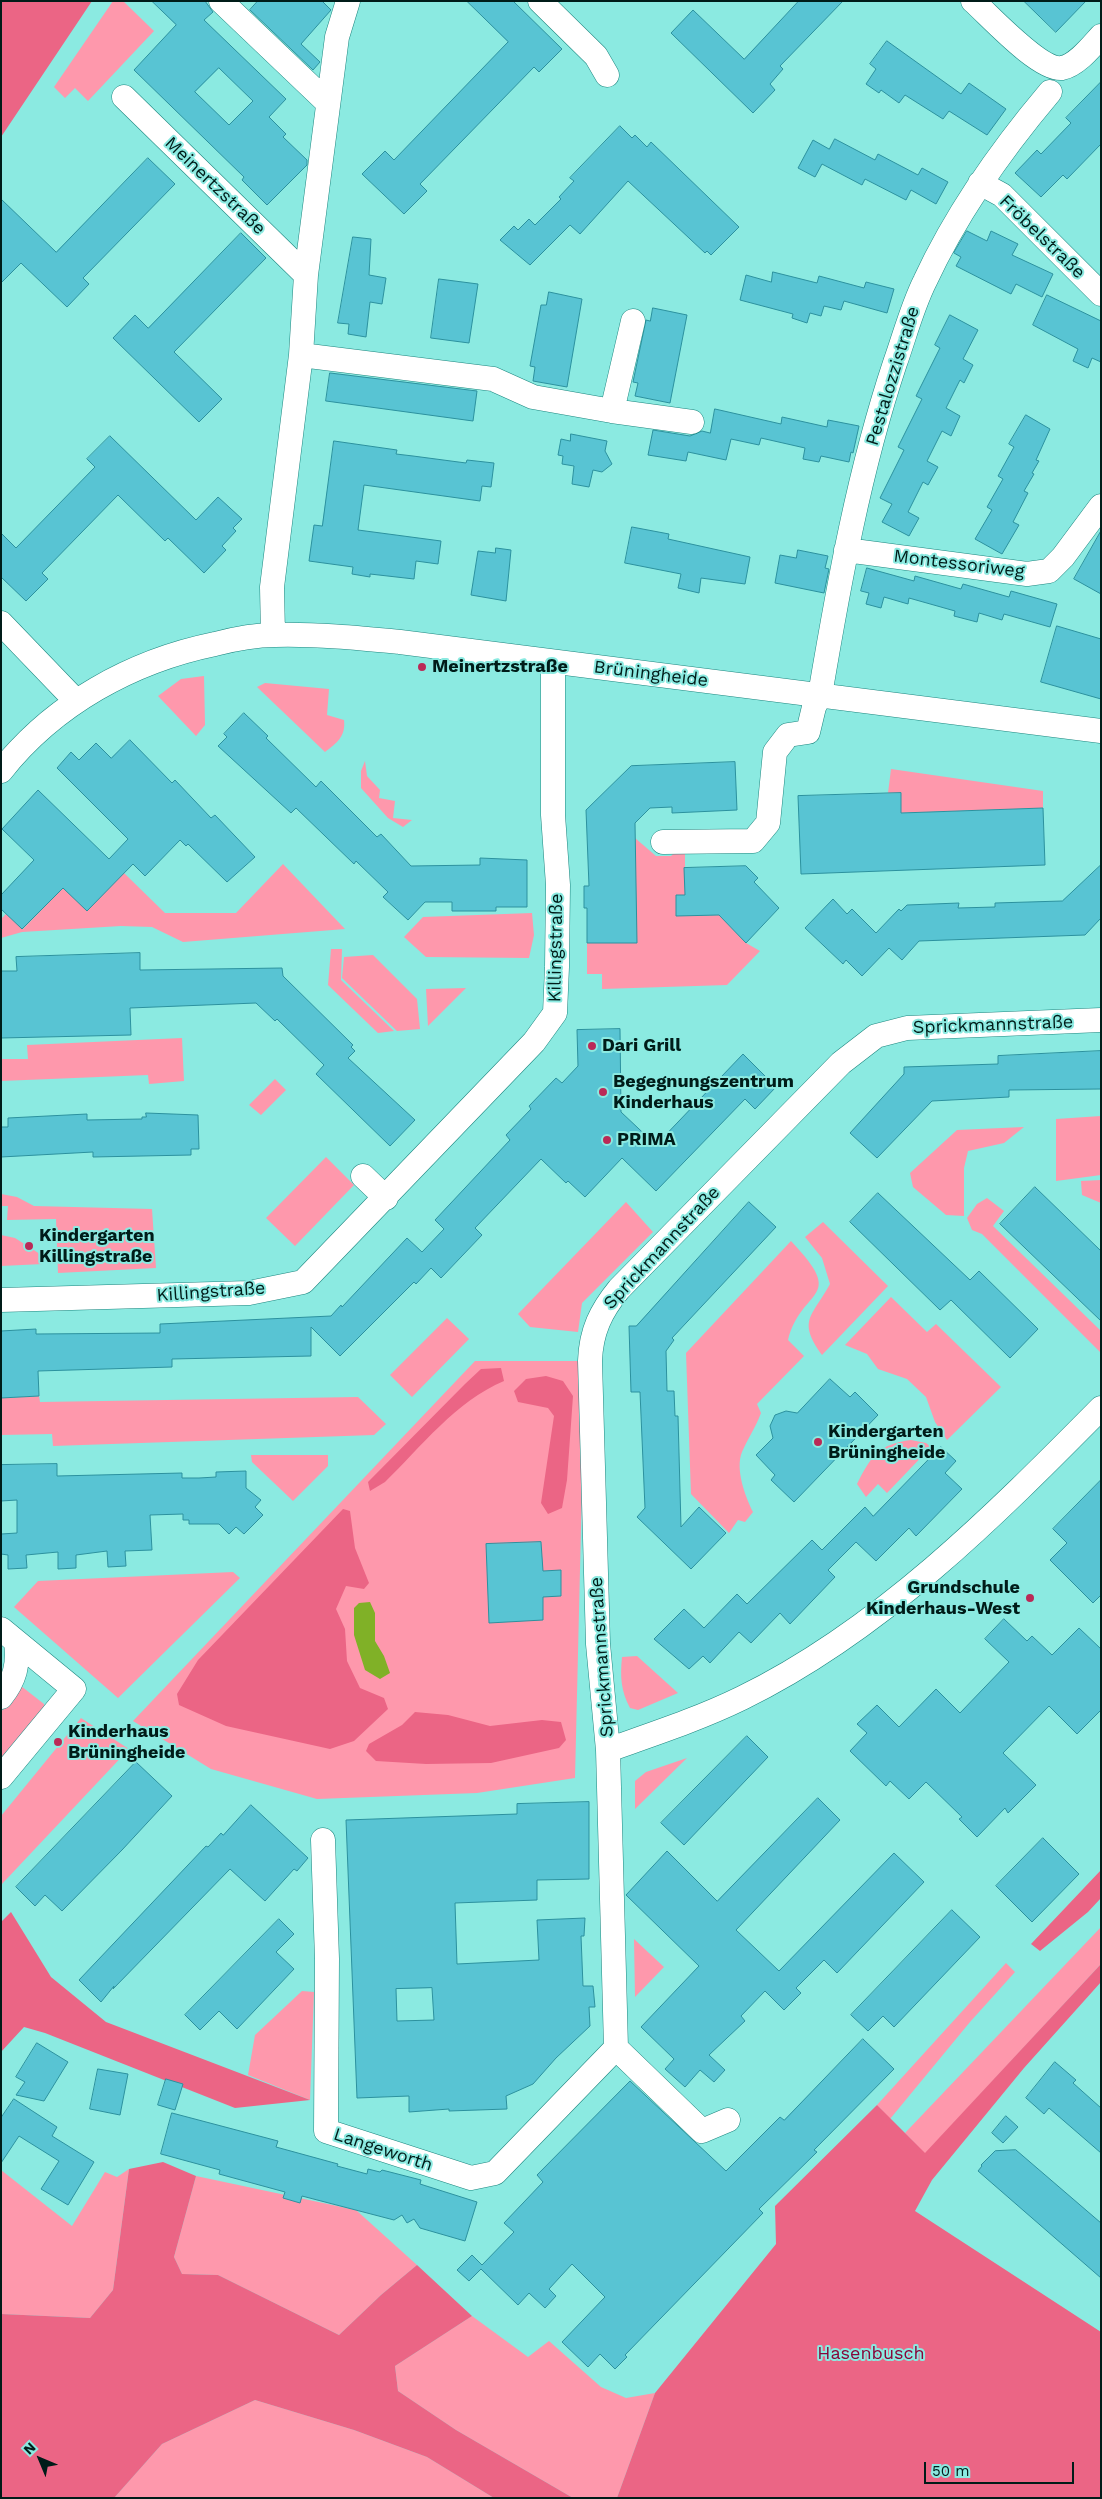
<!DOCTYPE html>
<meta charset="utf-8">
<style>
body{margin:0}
#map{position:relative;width:1102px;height:2499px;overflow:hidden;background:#8beae1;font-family:"Work Sans",sans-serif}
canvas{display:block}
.frame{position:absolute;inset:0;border:2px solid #001c19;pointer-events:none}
.north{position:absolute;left:15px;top:2434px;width:50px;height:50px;-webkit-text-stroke:4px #8beae1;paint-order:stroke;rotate:315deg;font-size:14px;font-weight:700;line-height:20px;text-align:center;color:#001c19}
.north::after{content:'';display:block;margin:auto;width:18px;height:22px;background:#001c19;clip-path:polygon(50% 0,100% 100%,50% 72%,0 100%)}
.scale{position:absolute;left:924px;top:2462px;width:150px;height:22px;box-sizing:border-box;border:2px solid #001c19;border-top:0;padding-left:6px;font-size:15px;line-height:18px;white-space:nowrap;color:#001c19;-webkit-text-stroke:4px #8beae1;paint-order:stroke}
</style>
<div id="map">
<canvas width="1102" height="2499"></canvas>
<div class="frame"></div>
<div class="north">N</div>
<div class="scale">50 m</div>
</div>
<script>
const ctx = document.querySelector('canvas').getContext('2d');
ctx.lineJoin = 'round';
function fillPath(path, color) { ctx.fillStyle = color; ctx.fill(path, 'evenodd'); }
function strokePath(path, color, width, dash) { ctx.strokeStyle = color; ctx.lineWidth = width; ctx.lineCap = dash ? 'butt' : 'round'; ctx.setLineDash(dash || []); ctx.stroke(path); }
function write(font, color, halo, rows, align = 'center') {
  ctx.font = font + ' "Work Sans",sans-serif'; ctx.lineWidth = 4; ctx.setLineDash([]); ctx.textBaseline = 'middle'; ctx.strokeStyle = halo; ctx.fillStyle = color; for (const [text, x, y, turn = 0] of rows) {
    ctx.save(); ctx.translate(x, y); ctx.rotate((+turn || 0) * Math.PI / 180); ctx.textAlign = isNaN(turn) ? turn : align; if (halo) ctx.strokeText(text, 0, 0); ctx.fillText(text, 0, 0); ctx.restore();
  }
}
fillPath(new Path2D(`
 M113 1H123L154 31 88 101 75 88 65 98 54 87Z
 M204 676 205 725 196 736 158 696 181 679Z
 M265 683 329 689 327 715 344 720C346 736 337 743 325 752L257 687Z
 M365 761 367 776 380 790 379 798 395 801 393 818 412 820 403 827 388 818 361 788V771Z
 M891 769 1043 791V808L901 813V793H888Z
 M635 838 656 856H671L678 849H685V895H676V916L719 915 746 943 760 951 727 985 602 989V974H587V943Z
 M283 864 345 929 183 942 152 927 121 926 22 932 1 938V919L6 914 23 929 63 888 124 873 165 913H236Z
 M532 913 534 935 529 958 426 957 404 937 423 917Z
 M331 949H342L341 980 394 1031 378 1033 328 985Z
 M373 955 417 999 420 1029 397 1031 342 978 344 957Z
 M466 988 428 1026 426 989Z
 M182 1038 184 1081 149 1084 148 1075 1 1081V1059H28L27 1045Z
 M275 1079 286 1090 261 1115 249 1105Z
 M1101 1116V1175L1056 1181V1119Z
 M1024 1127 1004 1143 968 1151 964 1168V1216L946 1215 913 1187 910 1173 957 1130Z
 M326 1157 354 1185 295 1246 266 1218Z
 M1101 1180V1203L1082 1195 1081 1181Z
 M1 1194 17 1197 34 1206 152 1209 156 1268 58 1273 56 1219 7 1220 8 1206H1Z
 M987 1198 1004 1211 993 1226 1101 1331V1353L982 1234 972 1230 967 1218 977 1204Z
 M626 1202 653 1232 582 1303 578 1332 530 1327 518 1314Z
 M823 1222 888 1286 822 1355C797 1320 812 1317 830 1284L822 1258 805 1237Z
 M1 1235 15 1238 43 1256V1264L1 1266Z
 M791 1241C848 1301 802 1286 788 1340L804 1356 757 1404 761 1413C756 1427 748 1438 742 1452 735 1469 745 1496 753 1512L745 1522 738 1520 729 1533 691 1494 686 1353Z
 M891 1297 927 1332 936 1324 1001 1387 947 1440 935 1422 926 1397 907 1379 878 1369 867 1354 845 1345Z
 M447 1318 469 1339 412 1397 390 1375Z
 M475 1361H585L575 1778 477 1793 317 1799 211 1769 133 1721Z
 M39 1396 40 1402 358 1397 386 1424 374 1435 53 1446 52 1434 1 1435V1398Z
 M911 1440 926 1443 931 1447 887 1493 878 1484 866 1497 857 1484C871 1456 879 1444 911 1440Z
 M251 1455H328V1466L293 1501 252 1462Z
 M233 1572 240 1578 118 1698 14 1607 38 1581Z
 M637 1656 678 1693 638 1710 630 1708C621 1691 620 1677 622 1657Z
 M21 1686 44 1704 46 1710 1 1764V1712Z
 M81 1718 129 1749 1 1885V1816Z
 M687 1758 635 1809V1781L646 1772Z
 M1101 1927V1964L925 2154 905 2133Z
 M634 1939 664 1967 635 1997Z
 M1006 1963 1015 1972 970 2022 890 2119 877 2105Z
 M302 1991 314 1992 310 2100 248 2075 255 2035Z
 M129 2169 113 2290 90 2318 1 2314V2170L72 2226 105 2172 117 2177Z
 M196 2176 356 2210 417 2265 381 2295 339 2335 218 2275 182 2274 174 2257Z
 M472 2316 528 2357 549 2341 601 2387 626 2398 655 2393 617 2498H573L456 2430 398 2391 395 2366Z
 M255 2400 354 2430 427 2457 494 2498H114L162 2444Z`), '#fe98ac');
fillPath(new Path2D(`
 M1 1H92L1 137Z
 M501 1368 504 1381C456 1401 421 1447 385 1482L370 1491 368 1482 465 1384 481 1369Z
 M546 1376 563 1381 573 1396 567 1480 562 1508 548 1514 541 1503 554 1416 548 1408 518 1402 514 1391 526 1379Z
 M343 1509 350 1511 355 1548 369 1583 364 1589 346 1586 336 1609 345 1629 347 1661 360 1688 384 1698 388 1709 354 1741 330 1749 226 1726 179 1705 177 1694 198 1660Z
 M415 1712 448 1715 490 1726 542 1720 561 1722 566 1740 559 1748 491 1763 426 1764 376 1761 366 1751 369 1744 402 1725Z
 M1101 1870V1898L1088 1912 1040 1951 1031 1944Z
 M11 1912 51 1977 106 2022 310 2100 235 2108 45 2033 24 2027 1 2052V1922Z
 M1101 1964V1982L1024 2068 932 2180 915 2211 1101 2332V2498H617L655 2393 776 2244 775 2206 877 2105 925 2153Z
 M163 2162 196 2176 174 2257 182 2274 218 2275 339 2335 381 2295 417 2265 472 2316 395 2366 398 2391 456 2430 573 2498H494L427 2457 354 2430 255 2400 162 2444 114 2498H1V2314L90 2318 113 2290 129 2169Z`), '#eb6585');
fillPath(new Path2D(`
 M370 1602 375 1613V1641L384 1656 390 1673 380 1679 365 1670 354 1635V1608L359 1603Z`), '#80b127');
const building = new Path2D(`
 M152 1H205L213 12 204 20 286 99 269 117 286 134 283 137 307 160V165L267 205 242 180 244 177 134 70 176 25ZM219 68 253 101 229 125 195 92Z
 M258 1H322L331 10 301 44 320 62 313 70 250 10Z
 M467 1H513L562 49 539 72 534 67 420 184 427 191 404 214 362 174 385 151 394 160 508 42Z
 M799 1H843L780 66 783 69 770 84 775 90 753 113 671 33 693 10 744 59Z
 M1024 1H1086L1056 32Z
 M887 41 961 94 969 83 1006 109 987 135 949 111 943 119 905 95 899 103 881 90 879 93 866 84 876 69 870 64Z
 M1101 82V144L1067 179 1063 175 1041 197 1015 173 1037 150 1041 154 1071 123 1066 118Z
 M620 126 632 138 635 135 647 147 651 142 739 227 711 255 707 251 705 253 628 181 580 234 570 225 530 265 500 240 514 226 518 230 529 219 535 225 561 199 559 197 574 181 570 178Z
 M835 139 875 160 878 154 918 175 922 168 948 182 936 204 911 190 906 200 865 179 862 185 822 164 815 177 798 168 813 140 829 149Z
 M148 158 175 184 83 278 89 284 67 307 21 263 1 283V199L56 252Z
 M967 231 987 241 991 231 1018 244 1012 255 1053 274 1042 297 1016 284 1011 294 956 266 961 257 954 253Z
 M241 233 266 258 174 352 222 399 199 422 113 338 135 315 148 328Z
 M353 237 371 239 369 275 386 278 382 304 370 302 366 337 348 334 349 324 338 323Z
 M773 272 817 283 819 276 864 288 866 282 894 289 887 313 844 301 841 310 824 306 821 316 810 313 807 323 792 318 793 314 740 300 746 275 771 282Z
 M439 279 478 284 469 343 431 338Z
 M549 292 582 299 567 387 533 381 535 367 530 366 541 305H546Z
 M1047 295 1101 321V362L1092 358 1088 368 1073 361 1078 349 1033 325Z
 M653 308 687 315 670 403 635 396 638 383 633 382 646 320 650 321Z
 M950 315 978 330 963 359 973 365 964 383 960 380 946 408 960 416 951 436 942 431 927 461 938 467 928 485 923 482 908 512 919 518 909 536 882 522 892 504 880 498 904 450 898 447 922 399 916 396 940 348 935 345Z
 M330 373 477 391 473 421 326 401Z
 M715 409 781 424 782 417 827 427 828 420 859 426 853 453 851 452 849 462 821 456 819 462 803 459 805 448 761 438 759 445 731 439 726 460 688 452 686 461 648 455 653 430 690 436 702 431 710 433Z
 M1026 415 1050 429 1036 460 1039 461 1032 473 1034 474 1024 491 1028 493 1013 522 1019 525 1002 554 975 539 992 510 987 507 1003 479 998 476 1014 447 1009 444Z
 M571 434 607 441 605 451 612 464 602 472 593 470 589 487 572 484 574 466 562 464 563 456 558 455 561 439 570 441Z
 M110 436 196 520 218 497 242 519 233 528 236 531 222 546 226 550 204 573 168 538 165 541 118 495 42 573 48 579 26 601 1 577V533L16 548 95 467 87 459Z
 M334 441 397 450 396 454 413 456 466 463 467 460 494 463 491 487 482 486 480 501 364 485 358 530 441 541 438 564 416 561 414 579 370 574V577L352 574 353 567 309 561 314 525 322 526Z
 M632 527 669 534 668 539 750 557 745 584 701 578 699 593 678 588 681 574 625 563Z
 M1101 531V594L1074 579Z
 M496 548 511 550 506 601 471 595 478 551 495 553Z
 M798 550 828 556 825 568 829 569 824 593 775 583 780 555 796 558Z
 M867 568 914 581 915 576 961 589 963 584 1009 597 1011 591 1057 604 1050 627 1004 614 1002 620 979 613 977 622 954 616 955 611 909 598 908 604 884 597 881 608 866 604 869 593 861 591Z
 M1057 626 1101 639V699L1041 682Z
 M244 713 268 736 266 738 316 787 321 781 377 837 381 834 411 866 480 865V858L527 860V907H496V911H452V902H425L408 920 383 897 388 892 356 861 354 864 296 808 291 813 218 746 227 737 224 734Z
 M130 740 172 783 175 780 211 818 215 815 255 857 227 882 188 844 186 846 180 840 145 876 133 864 87 911 63 888 22 929 1 909V895L34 860 2 829 38 790 109 859 128 839 57 768 71 752 79 760 96 743 111 758Z
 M735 762 737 810 672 813V807L650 808 635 823 637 943H587V908H584V886H589L586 810 631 766Z
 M901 793V813L1043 808 1045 865 801 874 798 796Z
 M1101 865V918L1085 935 919 941 902 960 889 948 862 976 846 960 843 964 805 928 833 899 847 914 852 909 876 933 899 909 901 911 907 905 959 903 958 908 995 907V903L1062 901Z
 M746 866 758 878 754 882 779 908 746 943 719 915 676 916V895H685L684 868Z
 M140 953V970L282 968 283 976 353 1045 351 1047 355 1051 348 1058 415 1120 390 1146 316 1074 324 1065 277 1019 275 1021 256 1003 130 1008 131 1035 1 1038V971H17L16 957Z
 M620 1029 621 1112 656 1145 743 1054 776 1087 755 1109 745 1099 656 1191 622 1158 585 1197 568 1181 566 1183 541 1159 475 1228 482 1235 441 1278 431 1268 416 1284 414 1282 340 1356 311 1327V1356L172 1359V1367L38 1371 39 1396 1 1398V1331L36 1329V1334L160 1333V1324L331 1316 341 1305 342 1307 407 1238 422 1252 444 1229 435 1220 510 1140 506 1135 531 1109 529 1106 556 1078 562 1083 578 1066 577 1030Z
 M1101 1051V1089L1009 1090V1097L932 1101 877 1158 850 1133 904 1074V1067L998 1064V1056Z
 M146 1113 198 1115 199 1149H191V1155L93 1157V1152L1 1157V1127H8V1118L87 1114V1120L142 1119V1117H146Z
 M1035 1187 1101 1251V1321L1000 1224Z
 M878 1193 970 1280 979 1271 1038 1329 1010 1358 951 1300 940 1310 850 1222Z
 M749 1202 776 1227 672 1338 674 1340 666 1351 667 1391H674L675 1416H678L681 1527 699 1507 726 1533 691 1569 637 1517 645 1508 640 1392H631L629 1326H636Z
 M830 1379 850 1397 855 1392 878 1415 794 1502 771 1480 775 1475 756 1455 773 1438 770 1426 775 1415 786 1411 797 1413Z
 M941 1447 956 1461 945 1473 962 1489 916 1536 909 1528 876 1561 856 1542 828 1570 835 1577 790 1624 780 1613 751 1643 739 1632 710 1663 703 1656 689 1669 654 1639 684 1609 704 1628 737 1594 747 1604 812 1540 822 1550 865 1507 873 1516Z
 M57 1464V1476L182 1473V1478H199L216 1477V1472L246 1471V1488L261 1500 255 1507 263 1515 244 1534 236 1527 229 1534 219 1524H189V1520H183V1514L150 1515 152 1550 125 1551 126 1566 108 1567 107 1551 76 1555V1568L58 1569V1552L26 1555 27 1568 8 1569V1555L1 1554V1534L17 1533V1500L1 1501V1465Z
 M1101 1480V1595L1093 1603 1050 1560 1067 1543 1053 1529Z
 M541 1542 543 1571 561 1570V1596L543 1597V1620L489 1623 486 1544Z
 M1004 1619 1027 1641 1032 1636 1052 1655 1079 1628 1101 1649V1710L1077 1734 1049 1706 1003 1753 1036 1785 1008 1813 1005 1808 977 1837 959 1819 962 1817 926 1782 909 1799 890 1781 886 1786 850 1751 867 1733 857 1724 877 1705 899 1727 936 1689 960 1713 1009 1662 985 1639Z
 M747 1736 768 1757 684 1845 661 1823Z
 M136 1762 172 1796 122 1850 62 1911 45 1895 35 1906 16 1887Z
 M818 1798 840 1820 736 1930 779 1971 894 1853 924 1882 837 1973 824 1960 796 1988 801 1993 784 2010 765 1991 741 2016 745 2021 709 2055 725 2070 714 2082 700 2070 685 2087 665 2069 674 2059 641 2027 699 1966 626 1895 667 1851 717 1901Z
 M589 1802V1879L537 1880V1900L455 1903 457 1964 539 1960 537 1920 585 1918 584 1936H581L583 1986H593L595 2007H589L590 2026 556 2058 533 2084 506 2096 507 2109 449 2111V2109L409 2112V2096L357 2098 346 1820 517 1814V1804ZM432 1988 434 2020 397 2021 396 1989Z
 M251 1805 308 1858 297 1871 294 1869 265 1901 230 1869 113 1989 114 1986 101 2002 79 1980 206 1846 208 1847 221 1833 223 1835Z
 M1043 1838 1079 1874 1032 1922 996 1886Z
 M952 1910 980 1937 894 2027 883 2016 868 2031 851 2015Z
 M279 1919 294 1934 276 1952 294 1969 237 2029 219 2011 200 2030 185 2015Z
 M863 2039 894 2069 814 2150 817 2152 759 2209 763 2213 625 2355 627 2357 615 2369 600 2354 588 2367 562 2342 605 2297 572 2264 549 2289 556 2296 545 2308 529 2293 518 2305 481 2269 469 2281 457 2270 472 2255 482 2265 514 2232 504 2223 543 2182 537 2175 630 2081 726 2171 780 2117 784 2120Z
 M37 2043 68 2062 44 2101 16 2095 25 2082 16 2077Z
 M1055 2062 1076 2080 1073 2083 1101 2108V2153L1049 2108 1044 2114 1026 2098Z
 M98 2069 128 2074 120 2115 90 2109Z
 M166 2079 183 2084 175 2110 158 2105Z
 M14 2099 57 2127 52 2136 94 2162 68 2205 41 2189 59 2161 19 2136 1 2163V2118Z
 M172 2113 278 2141 276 2147 338 2164 337 2166 367 2174 368 2169 380 2172 382 2170 421 2180 420 2184 477 2202 465 2241 420 2228 414 2219 407 2223 402 2215 394 2220 302 2196 300 2203 283 2198 285 2192 219 2174 220 2170 161 2154Z
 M1006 2116 1018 2127 1003 2143 992 2133Z
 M1016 2150 1101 2223V2278L978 2171 982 2166 981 2165 995 2151Z`);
fillPath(building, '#58c4d3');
strokePath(building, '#2c919e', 1);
const street = new Path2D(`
 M221 1 328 103
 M540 1 596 56 607 75
 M973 1C990 16 1040 71 1062 68 1077 65 1091 47 1101 36
 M124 97 306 275
 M980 183 1002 195 1101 294
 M301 355 493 379 533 397 612 411 633 321
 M612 411 692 422
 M846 550 1027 574 1049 571 1063 557 1101 506
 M1 623 76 701
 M273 635 272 587 301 355 306 275 337 37 348 1
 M1 771C54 704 132 661 215 644 234 639 254 635 275 635 317 634 358 638 400 642L1101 731
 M663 842 753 841 768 823 775 752 788 735 808 732 814 707 820 695C839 583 859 471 895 363 905 335 912 307 925 281 957 212 1001 150 1050 92
 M363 1176 386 1198
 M1 1300 249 1293 303 1282 534 1042 555 1013 557 967 558 885 553 815V662
 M1 1629 74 1689 1 1777
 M1 1697C15 1680 19 1664 16 1642
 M608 1750C653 1734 699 1719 742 1698 881 1630 994 1516 1101 1408
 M323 1840 327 1959 326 2131 471 2178 495 2173 616 2048 608 1750 598 1644 590 1361C591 1331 601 1311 619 1289L841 1063 876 1036 907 1028 1101 1020
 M616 2048 702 2131 728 2120`);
strokePath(street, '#1c867f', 25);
strokePath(street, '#fff', 24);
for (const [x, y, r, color] of [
 [422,667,5,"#ba2a57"],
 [592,1046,5,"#ba2a57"],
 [603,1092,5,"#ba2a57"],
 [607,1140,5,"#ba2a57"],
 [29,1246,5,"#ba2a57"],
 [818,1442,5,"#ba2a57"],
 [1030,1598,5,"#ba2a57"],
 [58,1742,5,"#ba2a57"]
]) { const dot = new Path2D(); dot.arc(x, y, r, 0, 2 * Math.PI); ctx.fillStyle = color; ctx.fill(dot); strokePath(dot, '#8beae1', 2); }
write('18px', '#001c19', '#8beae1', [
 ["Meinertzstraße",215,186,44],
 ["Fröbelstraße",1042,237,44],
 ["Pestalozzistraße",893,376,-73],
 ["Montessoriweg",959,564,7],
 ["Brüningheide",651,674,7],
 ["Killingstraße",556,948,-89],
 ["Sprickmannstraße",993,1025,-2],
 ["Sprickmannstraße",662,1248,-47],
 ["Killingstraße",211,1292,-4],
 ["Sprickmannstraße",602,1657,-94],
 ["Langeworth",383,2150,18]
]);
write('bold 18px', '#001c19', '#8beae1', [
 ["Meinertzstraße",432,667],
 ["Dari Grill",602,1046],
 ["Begegnungszentrum",613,1082],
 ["Kinderhaus",613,1103],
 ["PRIMA",617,1140],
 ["Kindergarten",39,1236],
 ["Killingstraße",39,1257],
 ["Kindergarten",828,1432],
 ["Brüningheide",828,1453],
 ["Grundschule",1020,1588,"right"],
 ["Kinderhaus-West",1020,1609,"right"],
 ["Kinderhaus",68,1732],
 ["Brüningheide",68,1753]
], 'left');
write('18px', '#880639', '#8beae1', [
 ["Hasenbusch",871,2354]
]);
</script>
